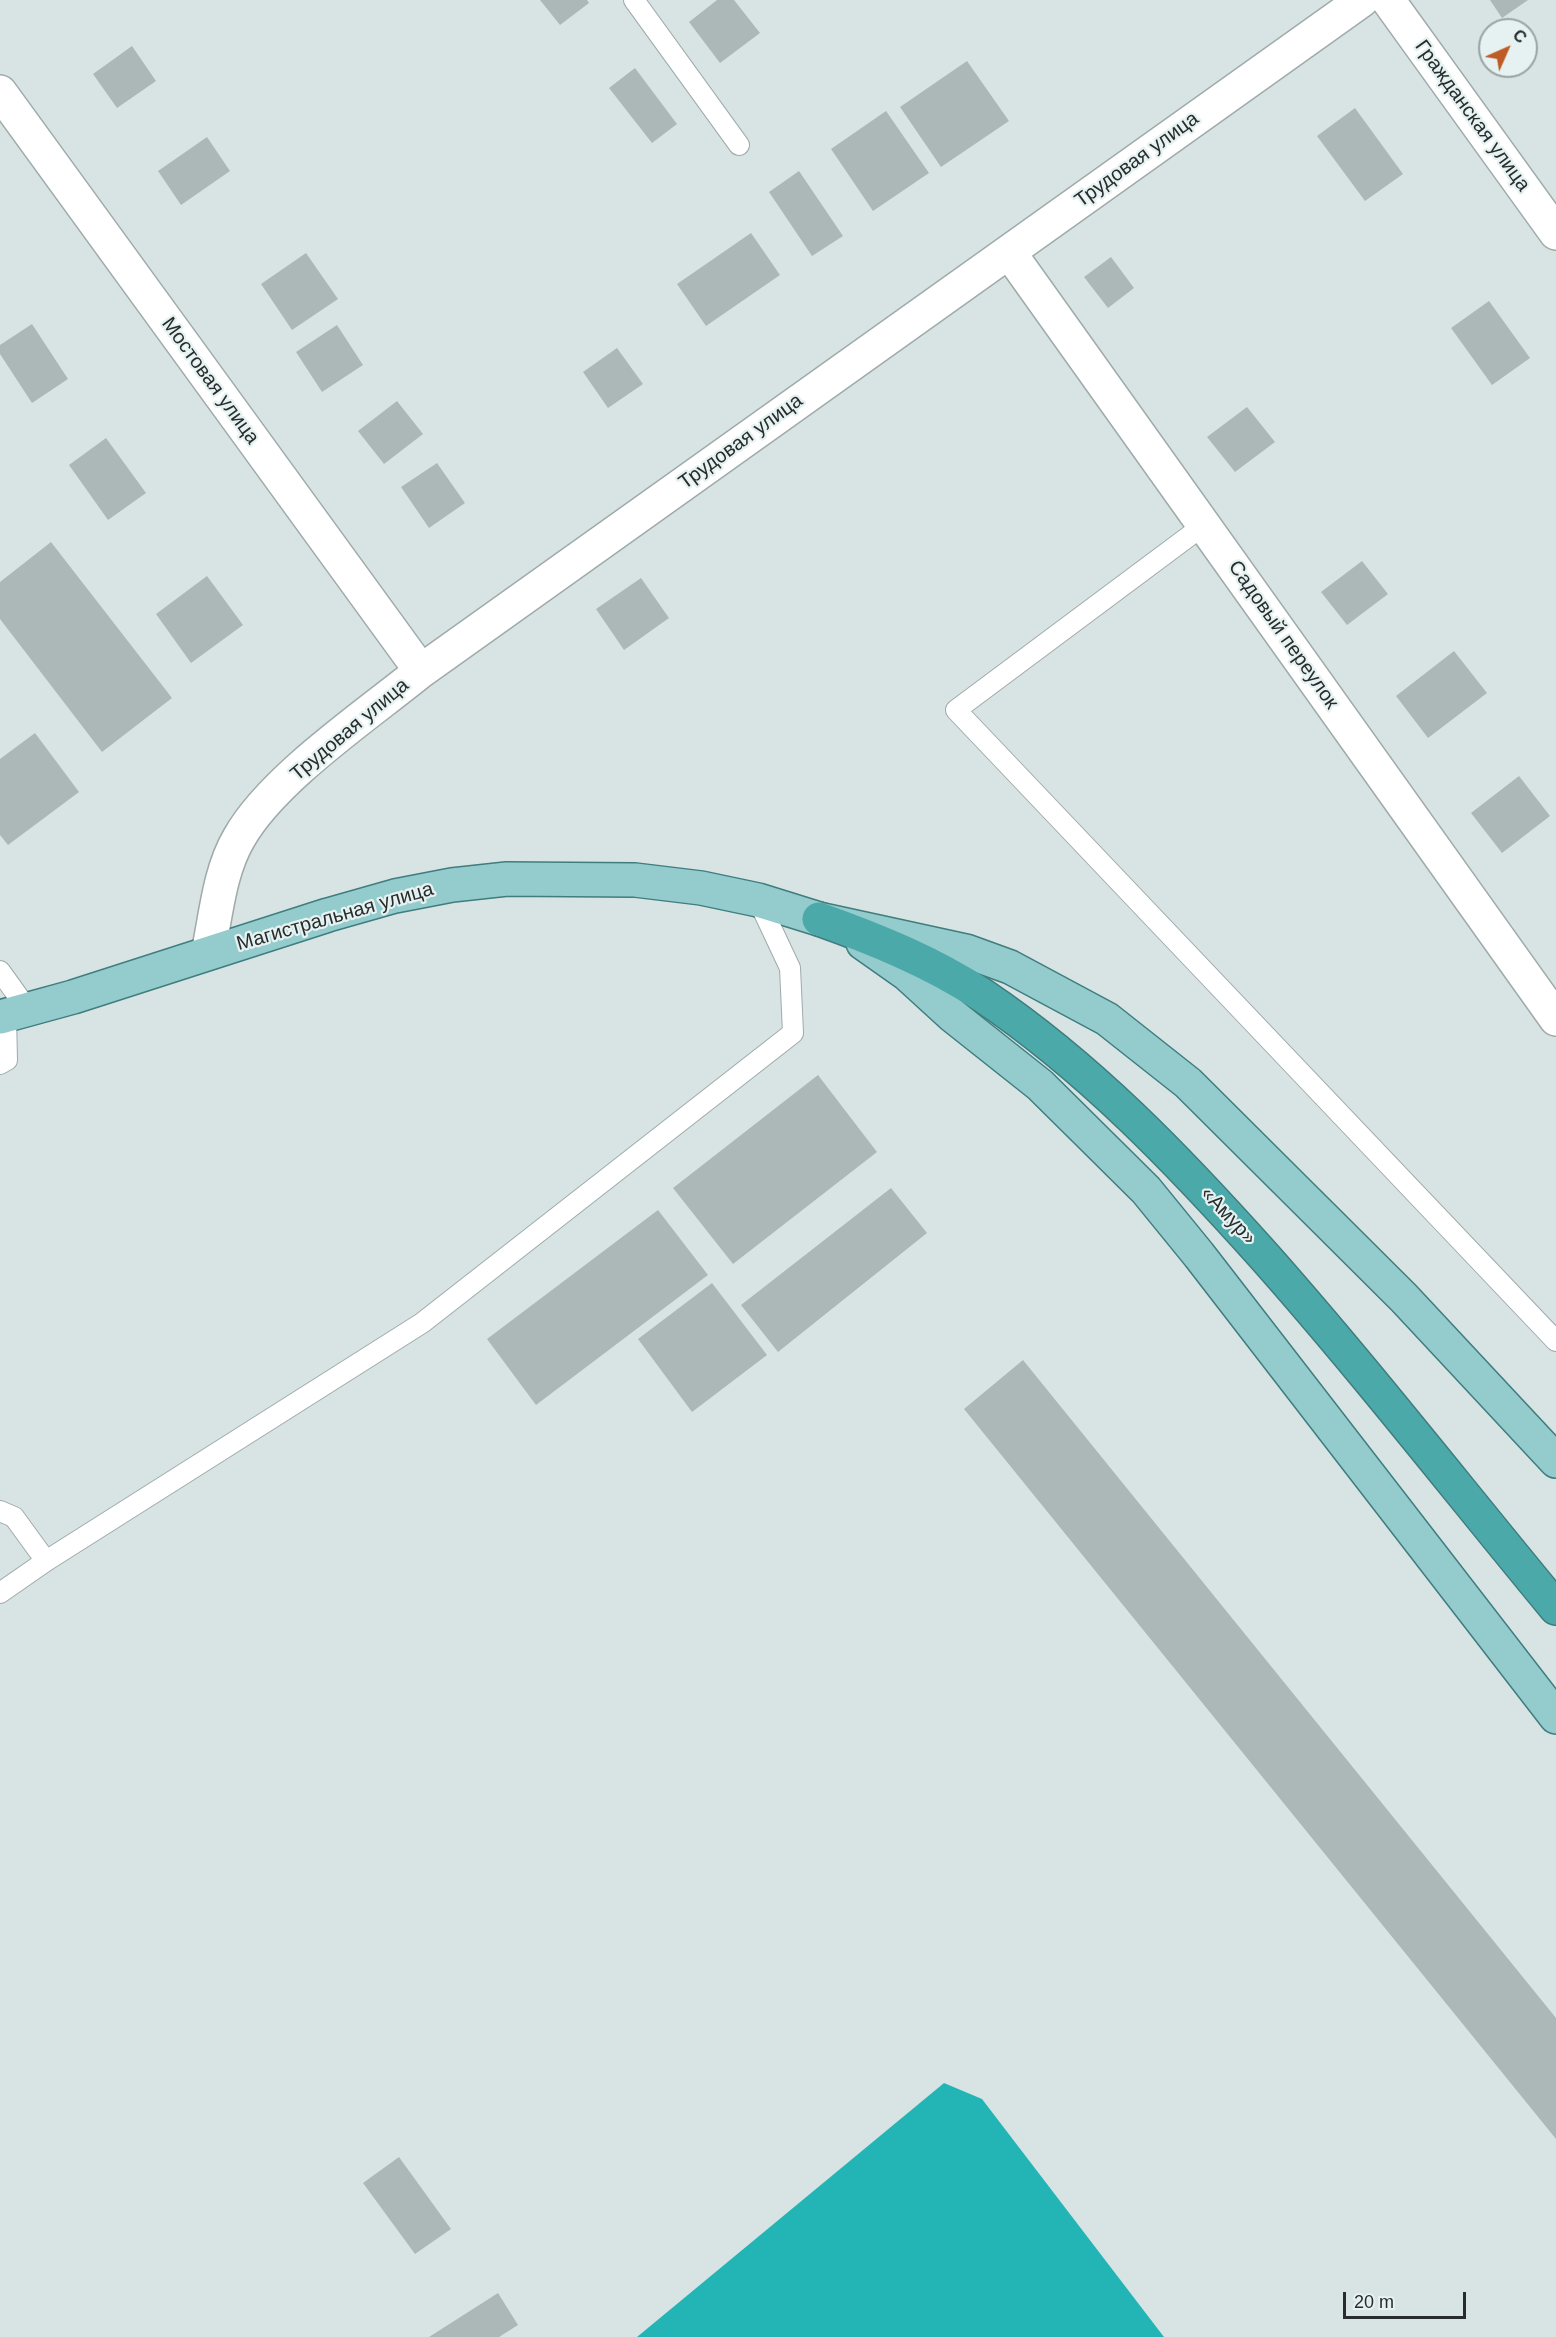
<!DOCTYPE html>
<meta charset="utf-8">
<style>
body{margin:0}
#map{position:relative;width:1556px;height:2337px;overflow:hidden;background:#d8e4e4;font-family:Arial,sans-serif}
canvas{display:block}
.north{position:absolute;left:1478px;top:18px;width:60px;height:60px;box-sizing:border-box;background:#e5f2f1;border:2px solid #99a3a2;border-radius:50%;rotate:45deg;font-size:16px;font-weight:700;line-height:24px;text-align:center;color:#282c2c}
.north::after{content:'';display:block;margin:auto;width:21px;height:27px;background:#bf5b26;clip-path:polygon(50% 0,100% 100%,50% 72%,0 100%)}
.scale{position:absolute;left:1343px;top:2292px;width:123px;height:27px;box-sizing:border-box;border:3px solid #282c2c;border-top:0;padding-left:8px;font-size:18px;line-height:21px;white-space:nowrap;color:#282c2c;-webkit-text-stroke:4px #e5f2f1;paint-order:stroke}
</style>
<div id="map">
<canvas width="1556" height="2337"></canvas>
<div class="north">С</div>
<div class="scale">20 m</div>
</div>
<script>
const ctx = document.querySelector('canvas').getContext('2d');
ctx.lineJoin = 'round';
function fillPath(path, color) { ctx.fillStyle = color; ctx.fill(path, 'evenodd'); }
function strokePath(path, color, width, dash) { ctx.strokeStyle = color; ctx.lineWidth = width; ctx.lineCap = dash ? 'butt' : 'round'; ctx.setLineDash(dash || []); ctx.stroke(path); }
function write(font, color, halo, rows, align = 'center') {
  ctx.font = font + ' Arial,sans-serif'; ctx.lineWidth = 4.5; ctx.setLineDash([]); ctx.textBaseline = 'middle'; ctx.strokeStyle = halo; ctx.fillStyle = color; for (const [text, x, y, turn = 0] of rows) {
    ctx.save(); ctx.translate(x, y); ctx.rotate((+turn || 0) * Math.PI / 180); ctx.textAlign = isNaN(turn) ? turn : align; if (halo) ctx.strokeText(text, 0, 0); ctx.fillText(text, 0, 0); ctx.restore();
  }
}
fillPath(new Path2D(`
 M944 2083 982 2099 1164 2337H637Z`), '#23b5b6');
fillPath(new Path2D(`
 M540 0H587L589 3 560 25Z
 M717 0H734L760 33 720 63 689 22Z
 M1490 0H1528L1502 18Z
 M132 46 156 81 117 108 93 74Z
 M967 61 1009 121 941 167 900 107Z
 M635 68 677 124 652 143 609 88Z
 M1355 108 1403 174 1365 201 1317 136Z
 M886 111 929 173 873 211 831 149Z
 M207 137 230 171 181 205 158 171Z
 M799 171 843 236 812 256 769 192Z
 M751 233 780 275 706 326 677 284Z
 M306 253 338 299 292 330 261 284Z
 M1111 257 1134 288 1108 308 1084 277Z
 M1489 301 1530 358 1492 385 1451 328Z
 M32 324 68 379 32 403 0 354V345Z
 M337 325 363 365 322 392 296 352Z
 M617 348 643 384 608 408 583 372Z
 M397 401 423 434 384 464 358 431Z
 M1247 407 1275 442 1235 472 1207 437Z
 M106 438 146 493 108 520 69 465Z
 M437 463 465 503 429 528 401 487Z
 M51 542 172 698 102 752 0 619V582Z
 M1362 561 1388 594 1347 625 1321 592Z
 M207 576 243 625 191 663 156 614Z
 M641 578 669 618 624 650 596 609Z
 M1454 651 1487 693 1428 738 1396 696Z
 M35 733 79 792 8 845 0 835V759Z
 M1519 776 1550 816 1502 853 1471 813Z
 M818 1075 877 1152 733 1264 673 1188Z
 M891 1188 927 1233 778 1352 741 1305Z
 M658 1210 708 1275 536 1405 487 1339Z
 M712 1283 767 1355 692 1412 638 1339Z
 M1023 1360 1556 2018V2139L964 1409Z
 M399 2157 451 2229 415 2254 363 2183Z
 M498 2293 518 2325 499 2337H429Z`), '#acb8b8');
const lane = new Path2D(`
 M634 0 739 145
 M1204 525 956 710 1556 1341
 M0 971 28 1010
 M0 1064 7 1060 6 1016
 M0 1511 14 1517 46 1561
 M0 1593 46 1561 422 1323 793 1033 790 968 758 900`);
const street = new Path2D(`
 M1388 0 1556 233
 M0 92 421 671
 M1009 252 1556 1019
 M208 953C216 916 219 872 239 838 272 779 367 715 421 671L1362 0`);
const primary = new Path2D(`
 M863 943 907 974 953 1016 1040 1085 1146 1190 1199 1255 1556 1717
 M0 1017 73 997 328 915 395 896 452 885 507 879 635 880 701 888 758 900 819 919 966 951 1010 967 1107 1019 1188 1083 1404 1298 1556 1461`);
const highway = new Path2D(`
 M819 919C875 939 932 962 982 995 1089 1067 1178 1160 1264 1256 1365 1370 1459 1491 1556 1608`);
strokePath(lane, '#9faaaa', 22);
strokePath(street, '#9faaaa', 36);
strokePath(primary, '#3f7d7e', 36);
strokePath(highway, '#3f7d7e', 36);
strokePath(lane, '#fff', 20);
strokePath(street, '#fff', 33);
strokePath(primary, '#94cbcc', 33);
strokePath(highway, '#4ca9aa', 33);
write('20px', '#282c2c', '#e5f2f1', [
 ["Гражданская улица",1472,116,54],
 ["Трудовая улица",1137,160,-36],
 ["Мостовая улица",210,381,54],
 ["Трудовая улица",741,442,-36],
 ["Садовый переулок",1283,635,55],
 ["Трудовая улица",350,730,-40],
 ["Магистральная улица",335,917,-16],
 ["«Амур»",1228,1216,47]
]);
</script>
